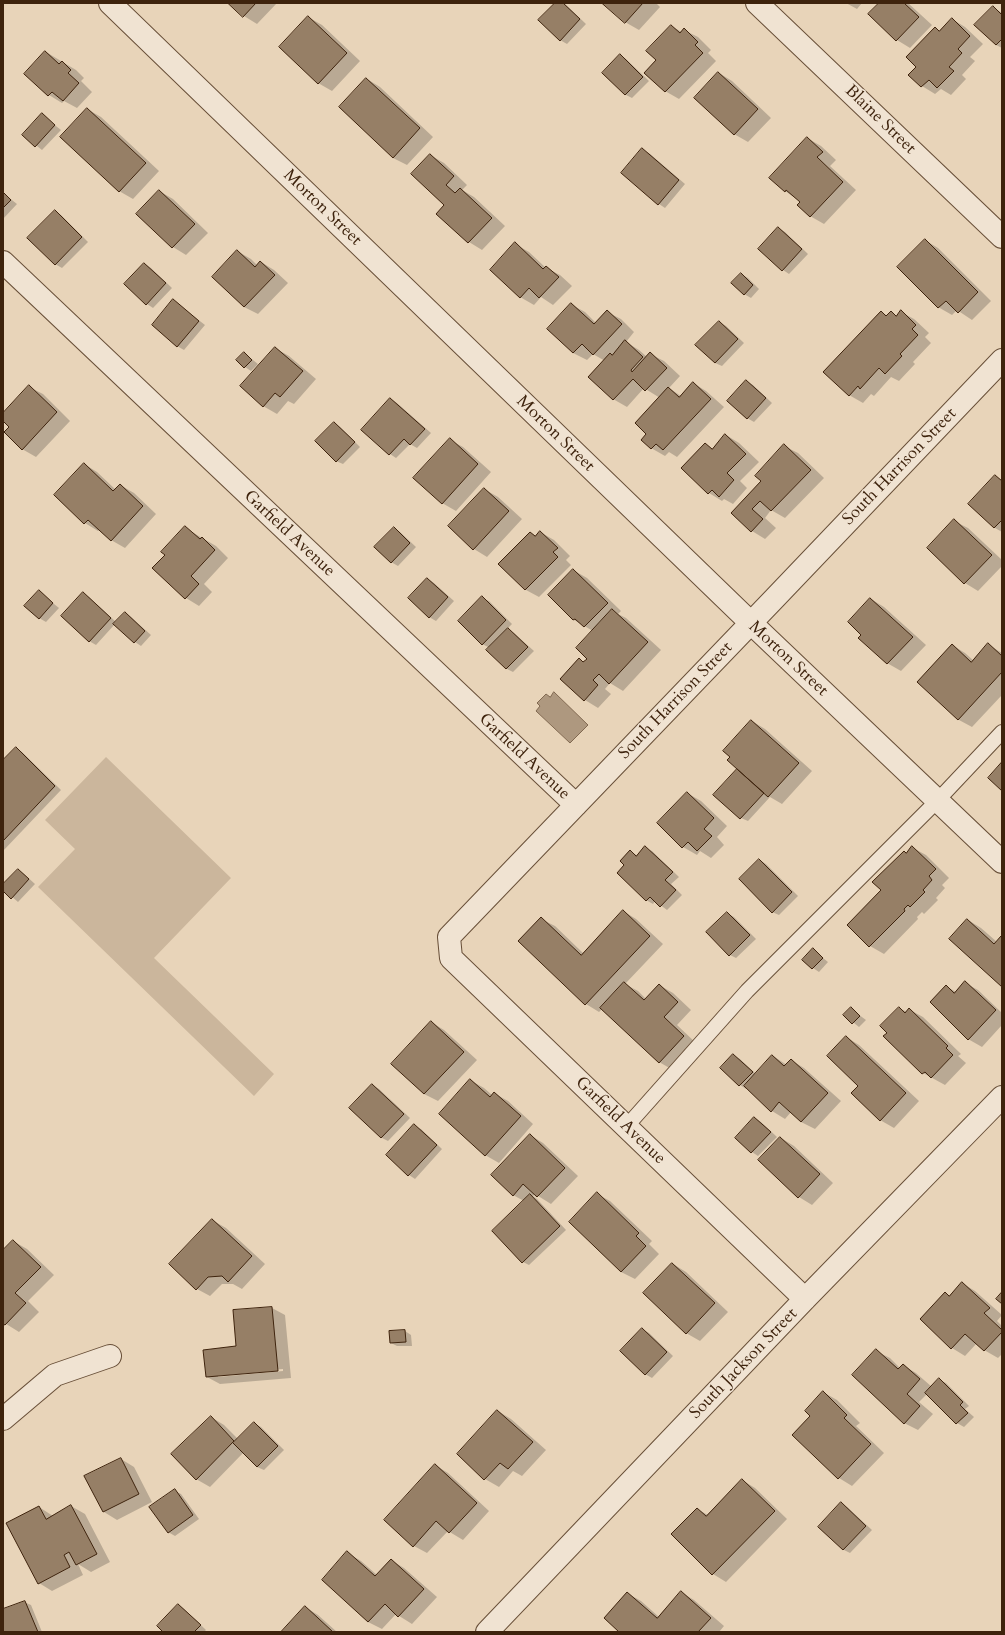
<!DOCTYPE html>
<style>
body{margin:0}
#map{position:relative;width:1005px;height:1635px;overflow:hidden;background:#e8d4b9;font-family:Cardo,serif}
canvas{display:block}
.frame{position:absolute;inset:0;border:4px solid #3e230d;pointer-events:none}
</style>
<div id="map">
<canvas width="1005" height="1635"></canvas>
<div class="frame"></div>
</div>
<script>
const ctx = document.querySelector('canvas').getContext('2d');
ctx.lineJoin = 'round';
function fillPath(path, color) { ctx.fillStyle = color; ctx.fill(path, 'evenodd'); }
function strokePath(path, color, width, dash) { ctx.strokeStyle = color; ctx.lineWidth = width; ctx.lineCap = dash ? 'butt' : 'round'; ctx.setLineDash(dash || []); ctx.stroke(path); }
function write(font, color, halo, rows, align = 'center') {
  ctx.font = font + ' Cardo,serif'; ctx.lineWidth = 3; ctx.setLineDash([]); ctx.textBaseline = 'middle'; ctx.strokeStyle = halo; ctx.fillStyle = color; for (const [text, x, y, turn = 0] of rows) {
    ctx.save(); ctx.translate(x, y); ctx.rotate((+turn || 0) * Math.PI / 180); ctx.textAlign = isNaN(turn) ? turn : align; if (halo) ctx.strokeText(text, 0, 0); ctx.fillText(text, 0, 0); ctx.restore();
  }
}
fillPath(new Path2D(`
 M106 757 231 878 154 958 274 1074 254 1096 38 887 75 849 45 820Z`), '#cbb69c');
const water = new Path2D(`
 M554 692 588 725 570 743 536 711 540 706 537 703 546 694 550 697Z`);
fillPath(water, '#ae987f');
strokePath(water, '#816951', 1);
fillPath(new Path2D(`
 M229 3H277L257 24 244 16Z
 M556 3 565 4 586 24 567 44 560 40Z
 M604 3H656L660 7 639 30 625 22Z
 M846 3H862L857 9Z
 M880 3H908L932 25 910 48 897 40Z
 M993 7 1002 13V48L996 45Z
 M308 17 322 25 360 61 332 91 318 83Z
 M952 19 965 27 983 44 970 57 975 61 962 75 966 79 951 95 941 89 935 94 922 86 917 66 935 28 940 32Z
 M671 26 682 32 684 30 698 37 711 50 708 53 716 61 679 99 665 91 658 60Z
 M46 52 76 70 84 78 81 81 92 92 77 108 64 101 62 103 49 95 26 74Z
 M620 55 626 59 649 81 632 98 626 95 603 73Z
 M719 73 732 81 771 118 748 142 734 134Z
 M367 79 380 87 433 137 407 165 393 158Z
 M87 109 101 117 159 171 133 199 119 191Z
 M42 115 61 130 42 150 23 135Z
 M807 138 821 146 836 160 830 166 856 190 824 224 810 216 801 202 785 191Z
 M642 150 649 153 685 184 665 208 659 204Z
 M430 155 444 163 467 185 462 190 474 197 505 226 482 250 469 242 438 214 446 205Z
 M159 191 173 199 208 233 186 255 173 247 138 214Z
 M3 193 17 204 3 219Z
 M55 211 61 215 88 242 62 268 55 264Z
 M778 228 785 232 808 254 789 274 783 270Z
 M925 240 938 248 991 301 972 320 957 310 952 315 938 307Z
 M515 244 529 252 546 268 560 275 572 286 553 305 541 297 534 305 520 297Z
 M237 251 251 259 258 266 261 262 274 270 288 283 258 314 244 307 213 277Z
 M145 264 151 268 172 288 153 308 147 304Z
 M741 274 748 278 759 289 751 298 744 294Z
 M174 301 205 325 184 350 177 346Z
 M572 305 585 312 596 323 607 312 621 319 634 332 626 342 639 350 647 357 650 354 664 361 680 376 669 388 681 396 693 383 706 391 724 407 677 457 669 452 665 456 651 448 647 434 660 398 644 388 627 407 613 399 605 361 593 354 587 360 573 353Z
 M881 312 888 316 891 313 897 316 901 312 914 319 929 333 925 337 931 343 913 362 915 364 899 381 891 377 874 396 871 394 863 403 849 395Z
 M719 322 726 326 744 343 722 366 715 363Z
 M275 348 289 356 316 379 294 404 288 401 277 414 263 406Z
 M244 353 258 364 251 371 245 367Z
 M746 381 753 385 772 403 754 422 747 418Z
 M29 387 43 394 70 421 36 457 22 449 11 427 3 419V414Z
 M391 399 397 403 431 433 417 448 410 444 396 458 390 454 363 430Z
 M334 423 340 427 360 447 343 464 336 461Z
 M726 435 739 443 759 462 740 481 747 488 733 504 724 499 722 501 709 493 705 444 713 449Z
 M450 440 463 447 491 472 456 511 442 503Z
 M784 446 798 453 824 478 785 518 771 510 765 518 776 528 765 539 752 531 733 513 762 481Z
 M84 464 97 472 116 490 120 485 134 493 156 514 125 548 111 540 100 529 98 531 85 523Z
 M995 476 1002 480V532L995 528 969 504Z
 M484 489 498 497 522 519 487 557 474 549 450 526Z
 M954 521 968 528 1002 560V566L978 591 965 583 928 548Z
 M185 528 216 546 228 558 204 584 212 592 199 606 186 598 154 568 166 555Z
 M394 528 400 532 416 547 398 566 391 562Z
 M540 532 554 540 570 556 566 560 571 565 539 597 526 590 499 564 530 533 536 536Z
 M573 570 587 578 621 611 618 614 626 618 661 650 623 691 610 683 605 689 611 694 598 708 585 700 579 660 584 663 588 659 593 631 574 620Z
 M428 579 434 583 454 601 436 621 429 617Z
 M39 592 59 608 46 622 39 618Z
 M83 594 89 597 116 622 125 613 131 617 151 635 141 646 135 642 115 624 96 645 89 641Z
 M482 598 489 601 512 624 507 629 514 633 534 651 513 672 507 669 487 650 490 648 482 644Z
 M871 599 884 607 926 645 901 671 887 663 863 635Z
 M952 645 965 653 974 661 989 645 1002 653V695L972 727 959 720 918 682Z
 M752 721 765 729 812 771 782 804 770 797 748 821 741 818 738 769Z
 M16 748 22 752 61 790 3 851V762Z
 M687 793 701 801 727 826 717 837 724 845 711 858 700 851 697 855 683 847 658 823Z
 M645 848 652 851 679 877 671 884 682 895 667 910 655 901 653 904 646 900 625 865 630 851 638 856Z
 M913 848 926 855 949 878 942 885 945 888 936 898 938 900 924 914 922 912 917 917 918 919 884 954 870 946 848 925 882 890 907 854Z
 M760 860 766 864 798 896 779 915 772 912Z
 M18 870 24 874 35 884 18 902 3 889V886Z
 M623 911 636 919 663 944 625 984 638 991 646 999 659 985 673 993 691 1010 677 1025 697 1044 673 1070 659 1062 602 1009 599 1012 586 1004 541 919 555 926 583 953Z
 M727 913 734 917 756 939 736 958 730 955Z
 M968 920 981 928 997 942 1002 938V986Z
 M813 950 828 962 819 972 813 968Z
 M965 983 978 990 1002 1013V1025L982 1047 968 1039 946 986 956 992Z
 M899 1008 907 1012 910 1010 923 1017 961 1054 958 1056 966 1063 945 1085 923 1073 888 1033Z
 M851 1009 866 1020 859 1027 844 1015Z
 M431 1022 444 1030 477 1060 438 1101 424 1094Z
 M846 1037 859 1045 919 1101 894 1128 880 1120 860 1085Z
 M733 1055 740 1059 756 1074 773 1056 787 1065 791 1060 804 1068 841 1101 815 1129 801 1122 791 1112 785 1119 772 1111 747 1088 746 1089 740 1085Z
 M470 1080 484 1088 492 1095 494 1093 508 1101 533 1124 499 1163 485 1155Z
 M372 1085 379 1089 410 1118 388 1141 382 1138 350 1108Z
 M755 1118 761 1122 777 1137 758 1156 752 1152 736 1138Z
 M414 1126 421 1129 442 1149 415 1179 409 1175Z
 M530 1135 543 1143 578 1176 551 1204 535 1194 533 1196 537 1199 566 1230 529 1265 523 1262 524 1201 513 1195Z
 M781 1138 794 1146 833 1183 812 1205 799 1197Z
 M597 1194 610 1201 652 1241 649 1244 659 1254 635 1279 621 1272Z
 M212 1220 226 1228 265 1264 242 1289 233 1284H222L210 1296 197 1289Z
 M13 1241 27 1249 54 1275 28 1301 39 1312 19 1332 3 1322V1252Z
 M673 1264 686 1272 728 1312 700 1341 686 1333Z
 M962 1283 975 1291 1002 1315 997 1321 1002 1326V1354L998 1358 984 1350 977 1343 965 1356 952 1348 946 1293 950 1296Z
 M272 1308 285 1315 291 1378 220 1384 207 1377 237 1347ZM283 1369V1371L218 1377V1375Z
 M642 1329 649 1333 673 1356 652 1378 645 1374Z
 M405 1331 411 1335 412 1346H397L391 1343Z
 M876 1351 890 1358 900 1368 903 1365 916 1373 932 1387 940 1380 946 1383 969 1406 965 1409 974 1417 964 1427 957 1423 927 1394 919 1402 933 1414 918 1430 904 1423Z
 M823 1392 837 1400 860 1423 856 1426 884 1453 852 1486 839 1478 794 1435 812 1416Z
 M498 1411 511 1419 546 1450 522 1476 513 1471 499 1487 485 1479 458 1454Z
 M211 1417 224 1425 238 1439 254 1423 261 1427 284 1450 264 1470 257 1467 243 1453 210 1487 196 1479Z
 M121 1459 134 1467 152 1502 117 1520 104 1512 86 1477Z
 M435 1465 448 1473 489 1511 463 1540 448 1531 427 1553 414 1546Z
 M742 1480 755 1488 787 1519 726 1582 713 1574 697 1509 708 1515Z
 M175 1491 181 1494 199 1519 175 1536 168 1532Z
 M841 1504 847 1507 872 1530 850 1553 844 1550 820 1527Z
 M71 1506 85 1514 110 1562 91 1572 78 1564 83 1575 52 1591 39 1583V1507L53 1516Z
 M348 1553 361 1561 377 1575 391 1560 404 1568 437 1597 412 1624 396 1614 382 1629 368 1622 323 1580Z
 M681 1592 694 1600 724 1626 719 1632H621L627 1593 641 1601 659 1617Z
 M24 1602 31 1605 42 1632H3V1610Z
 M178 1605 184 1609 206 1630 204 1632H165Z
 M305 1607 318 1615 337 1632H282Z`), '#0003');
const building = new Path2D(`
 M228 3H256L243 17Z
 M555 3H563L580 19 560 41 538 20Z
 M602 3H643L625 23Z
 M879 3H904L919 17 896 41 868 14Z
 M993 6 1002 15V39L996 45 974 25Z
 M308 16 347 53 318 84 279 47Z
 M952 18 970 36 958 49 962 53 949 67 954 71 937 88 929 80 921 87 908 75 916 67 906 57 935 27 939 31Z
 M671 25 680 33 684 28 698 42 695 45 703 53 665 92 644 73 656 60 646 51Z
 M45 51 59 64 62 61 71 70 68 73 79 83 63 101 52 92 48 96 24 74Z
 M620 54 643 77 625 95 602 73Z
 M718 72 758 109 734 135 694 98Z
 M366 78 420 128 393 158 339 107Z
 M87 108 146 163 119 192 60 137Z
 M42 113 55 125 35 147 22 135Z
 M807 137 823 152 817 157 843 182 810 217 797 205 800 202 786 190 785 192 769 178Z
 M642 148 679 180 658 205 621 173Z
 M430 154 454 176 446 185 455 193 460 188 492 218 468 243 436 214 444 205 411 174Z
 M159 190 195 224 172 248 136 214Z
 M3 192 11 200 3 208Z
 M55 210 82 237 55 265 27 238Z
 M778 227 802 249 782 271 758 249Z
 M925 239 978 292 958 313 946 301 938 308 897 267Z
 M515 242 543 269 546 266 559 277 539 298 529 288 520 298 490 270Z
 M237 250 255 267 260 261 275 275 244 307 212 277Z
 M144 263 166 283 146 305 124 284Z
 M741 273 753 285 744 295 731 283Z
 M173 299 199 321 177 347 152 325Z
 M571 303 594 324 607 310 622 324 593 355 582 344 573 353 547 329Z
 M901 310 916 325 912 329 918 335 900 354 902 356 885 374 879 368 860 389 858 386 849 396 823 372 881 311 886 316 891 311 896 316Z
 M719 321 738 339 715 363 695 345Z
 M625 340 643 357 631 370 632 372 650 352 667 368 645 391 633 379 613 400 588 377 610 353 612 355Z
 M275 347 303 371 280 397 275 393 263 407 240 386Z
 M244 352 252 360 244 368 236 360Z
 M746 380 766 398 747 419 727 401Z
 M693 382 711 399 663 450 656 444 651 449 641 440 646 434 635 423 668 387 679 397Z
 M29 385 57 412 22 450 4 432 9 427 3 421V413Z
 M390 398 425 429 410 445 404 439 389 455 361 430Z
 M334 422 355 442 336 462 315 441Z
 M725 434 746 454 727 473 734 480 719 497 712 490 708 494 681 468 705 443 712 449Z
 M450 438 478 464 442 504 413 478Z
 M784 444 811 470 771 511 760 501 752 509 763 519 751 532 731 513 761 481 755 476Z
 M84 463 113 491 120 484 143 506 111 541 88 520 84 524 54 495Z
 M995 475 1002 481V520L994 528 968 504Z
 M484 488 509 511 473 550 448 526Z
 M954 519 992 555 964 584 927 548Z
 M185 526 200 539 202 537 215 550 191 576 199 584 185 599 152 568 165 555 161 552Z
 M394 527 410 543 391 563 374 547Z
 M540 531 558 548 553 552 558 557 525 590 498 564 530 532 535 536Z
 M573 569 608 603 584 627 575 619 573 620 548 595Z
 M427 578 448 597 429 618 408 598Z
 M39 590 53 603 39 619 24 606Z
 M83 592 111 618 89 642 61 616Z
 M482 596 506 620 482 645 458 621Z
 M870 598 913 637 887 664 858 638 861 635 848 622Z
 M612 609 648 642 609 684 599 674 593 680 598 685 584 701 560 679 579 658 583 662 587 659 576 648Z
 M125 612 145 631 134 643 113 624Z
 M508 628 528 647 506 669 486 650Z
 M988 643 1002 656V672L958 720 917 682 952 644 971 662Z
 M751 720 799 763 768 797 727 760 730 757 723 751Z
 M16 747 55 786 3 841V760Z
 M1002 762V791L988 778Z
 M737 769 764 793 740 819 713 795Z
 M687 792 714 818 704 829 712 836 697 851 688 842 682 848 657 823Z
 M645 846 673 872 665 880 676 890 660 907 650 897 646 901 617 873 624 865 620 861 630 850 636 856Z
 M912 846 936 869 929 876 932 880 923 890 925 892 910 907 908 905 904 909 905 911 869 947 847 925 881 890 872 882 904 851 906 853Z
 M759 859 792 892 772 913 739 879Z
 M18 869 29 879 11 899 3 891V884Z
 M623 910 650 936 585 1005 518 941 541 917 581 955Z
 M727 912 750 935 729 956 706 932Z
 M967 919 994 944 1001 936 1002 938V987L949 939Z
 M813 948 823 958 812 969 802 960Z
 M965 981 996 1010 968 1040 930 1002 946 985 954 993Z
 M624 982 644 1000 659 984 678 1002 664 1017 684 1036 659 1063 600 1008Z
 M851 1007 860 1016 852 1024 843 1015Z
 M899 1007 905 1013 909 1008 948 1046 946 1048 953 1055 931 1078 925 1072 922 1074 883 1036 887 1033 880 1026Z
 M431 1021 464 1052 424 1094 391 1064Z
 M846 1036 906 1093 880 1121 851 1093 858 1086 827 1056Z
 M733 1054 753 1072 739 1086 720 1068Z
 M772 1055 784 1066 791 1059 828 1093 801 1122 779 1102 771 1112 744 1086Z
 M470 1079 490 1097 494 1092 521 1116 485 1156 439 1114Z
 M372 1084 404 1114 381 1138 349 1108Z
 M754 1117 771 1132 751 1153 735 1138Z
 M414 1124 437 1145 408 1176 386 1155Z
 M530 1134 565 1168 537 1197 523 1184 513 1196 491 1175Z
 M780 1137 820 1174 798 1198 758 1160Z
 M597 1192 639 1233 636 1236 646 1246 621 1272 569 1222Z
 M530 1194 560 1226 522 1263 492 1231Z
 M212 1219 252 1256 228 1282 222 1276 208 1277 196 1290 169 1264Z
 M13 1240 41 1267 15 1293 26 1303 5 1325 3 1324V1250Z
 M672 1263 715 1303 686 1334 643 1293Z
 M962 1282 990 1308 984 1313 1002 1330V1332L984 1351 965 1334 951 1349 920 1319 945 1292 949 1296Z
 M1002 1292V1304L996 1299Z
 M272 1307 278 1371 206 1377 203 1350 236 1346 233 1310Z
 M642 1328 667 1352 645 1375 620 1351Z
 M405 1330 406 1342 390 1343 389 1331Z
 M876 1349 898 1369 903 1364 920 1379 907 1394 920 1406 904 1424 852 1375Z
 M939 1378 963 1402 960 1405 968 1413 956 1424 925 1393Z
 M823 1391 847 1415 844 1418 871 1444 838 1479 792 1435 810 1416 805 1411Z
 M497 1410 533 1442 508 1469 500 1463 484 1480 457 1454Z
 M211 1416 234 1441 196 1480 171 1454Z
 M254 1422 278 1446 257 1467 233 1443Z
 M121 1458 139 1494 103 1512 84 1476Z
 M435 1464 477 1503 449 1533 436 1521 413 1547 384 1520Z
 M742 1479 775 1511 712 1575 671 1534 697 1508 706 1516Z
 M175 1489 193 1515 168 1533 149 1507Z
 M841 1502 866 1526 843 1550 818 1527Z
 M71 1505 97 1554 76 1565 69 1552 64 1555 70 1567 38 1584 6 1523 39 1506 46 1519Z
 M347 1551 375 1576 391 1559 424 1589 398 1617 385 1604 368 1622 322 1580Z
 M681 1591 711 1618 698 1632H619L604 1618 627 1592 657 1618Z
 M25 1601 38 1632H3V1609Z
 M178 1604 201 1625 194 1632H163L157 1626Z
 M305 1606 318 1618 333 1632H281Z`);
fillPath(building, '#967f66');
strokePath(building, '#3e230d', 1);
const lane = new Path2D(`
 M626 1127 747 991 937 801 1002 732`);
const street = new Path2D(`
 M110 3 751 623 1002 862
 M757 3 1002 237
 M3 262 576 805
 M805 1299 451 958 449 937 773 600 1002 360
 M3 1419 55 1375 110 1356
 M487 1632 805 1299 1002 1097`);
strokePath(lane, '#684f38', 16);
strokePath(street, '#684f38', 24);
strokePath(lane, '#f0e3d2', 14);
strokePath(street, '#f0e3d2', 22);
write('17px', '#3e230d', '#f0e3d2', [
 ["Blaine Street",880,120,44],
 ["Morton Street",322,208,44],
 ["Morton Street",555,434,44],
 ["South Harrison Street",900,467,-46],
 ["Garfield Avenue",289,534,43],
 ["Morton Street",788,659,43],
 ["South Harrison Street",676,701,-46],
 ["Garfield Avenue",524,757,43],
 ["Garfield Avenue",620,1121,44],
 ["South Jackson Street",744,1364,-46]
]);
</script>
